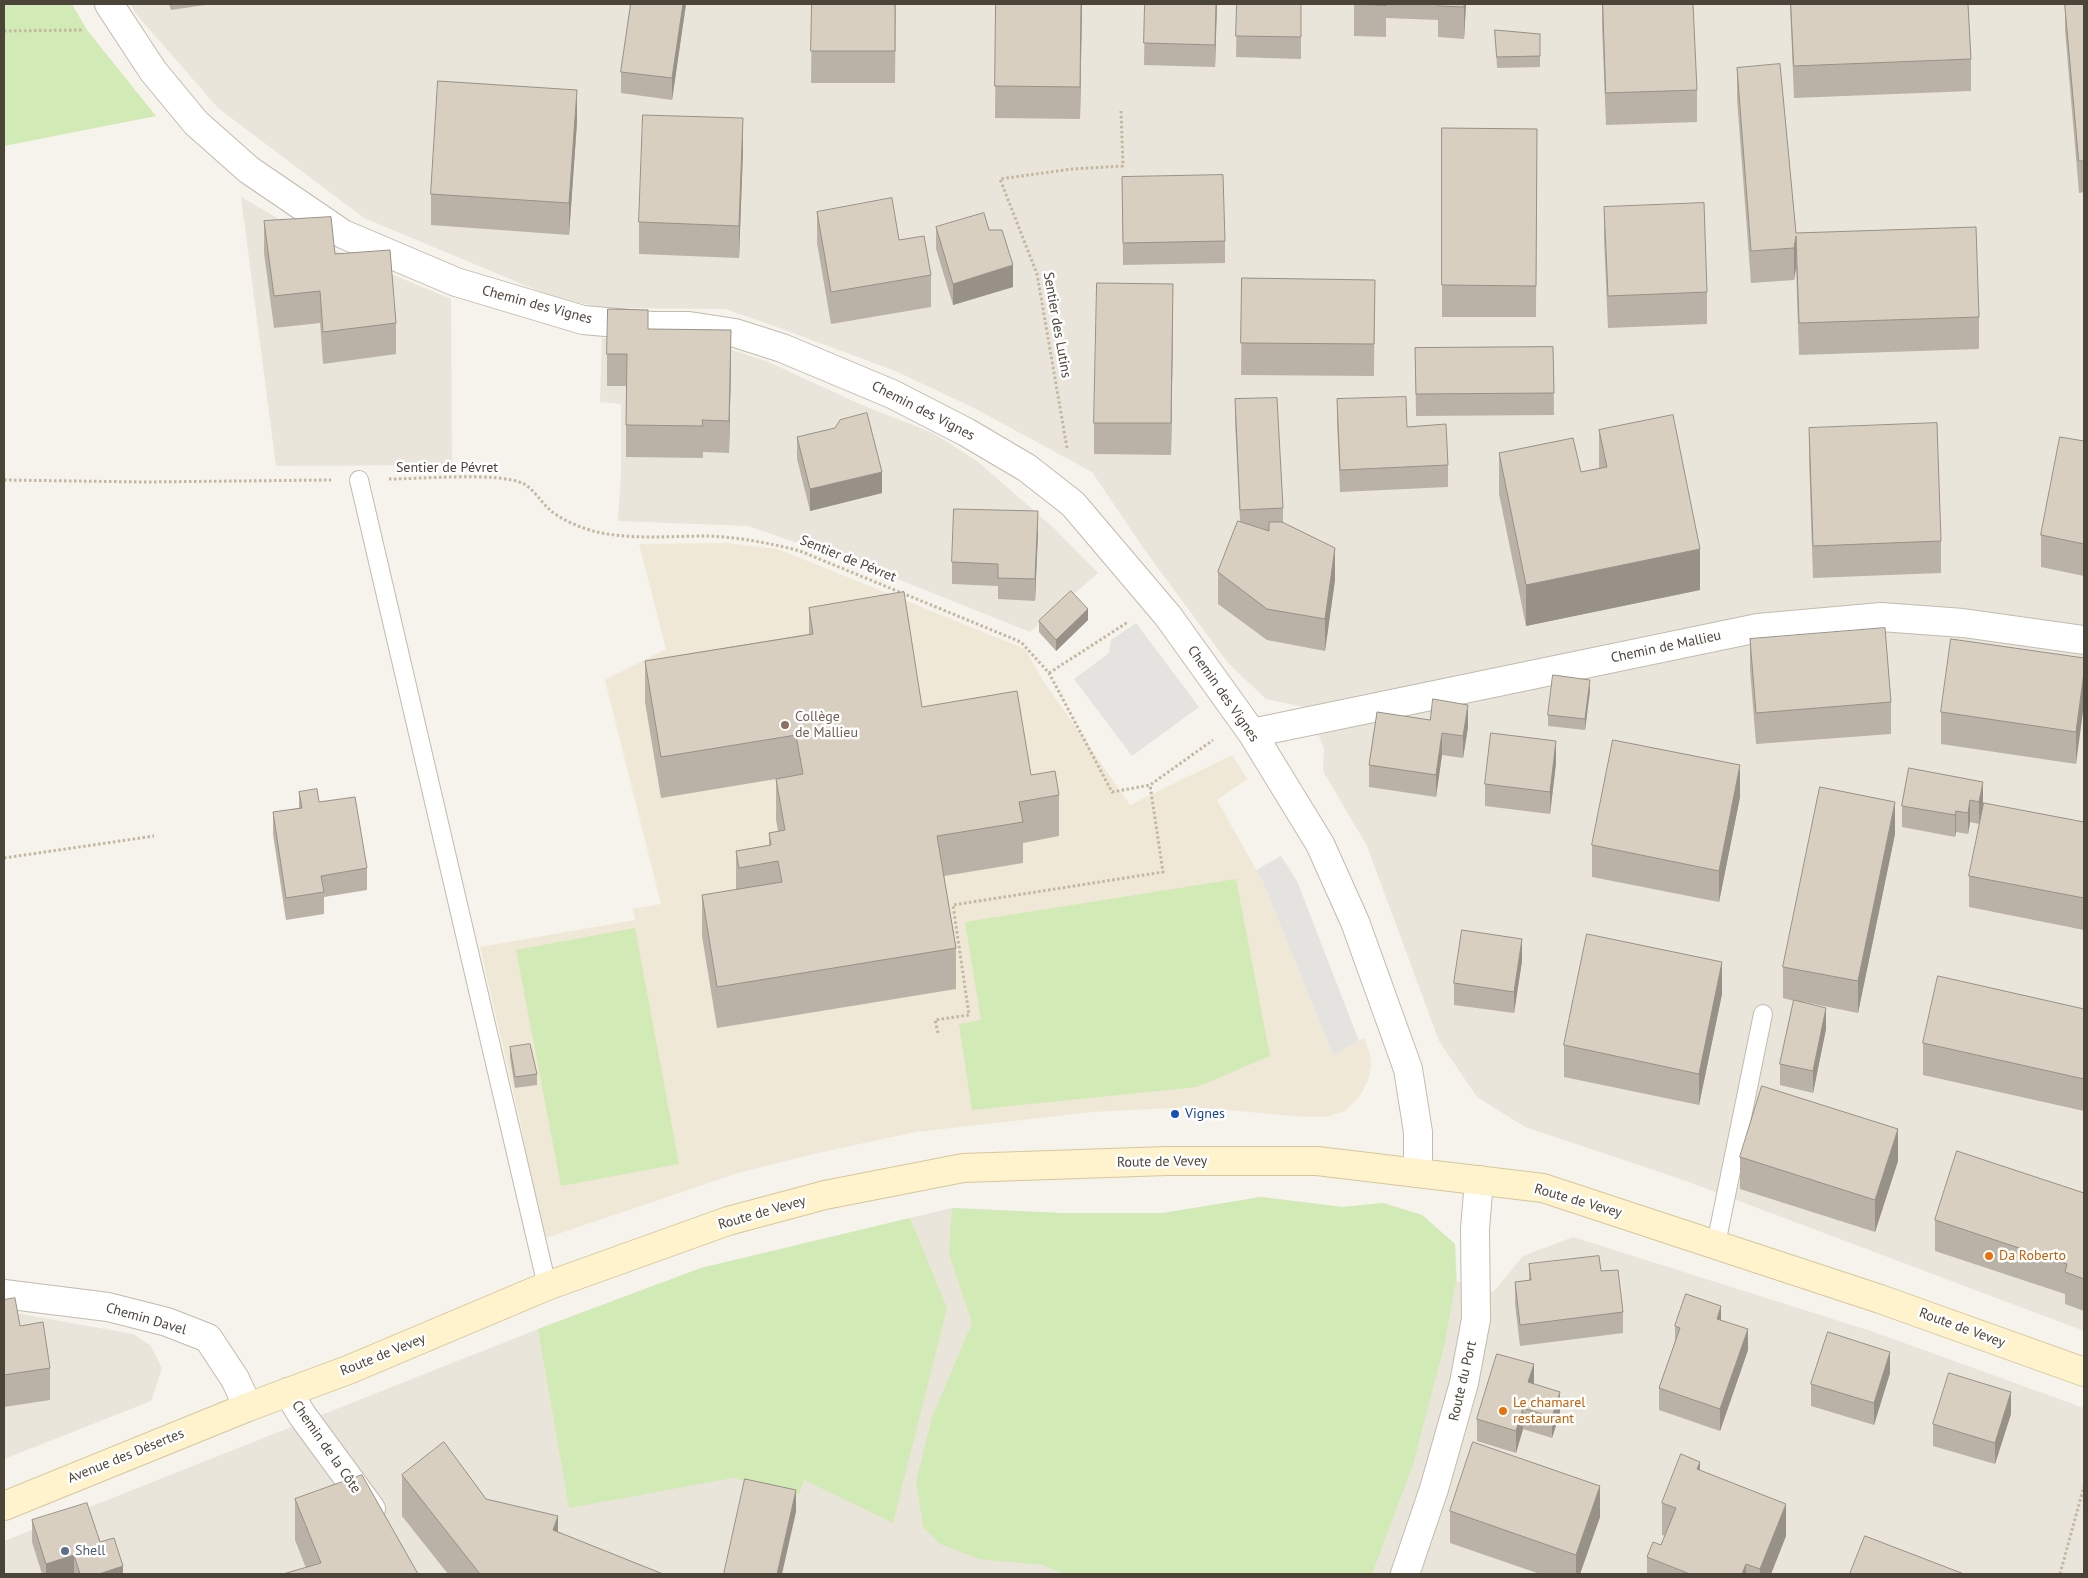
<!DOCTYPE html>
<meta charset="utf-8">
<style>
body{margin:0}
#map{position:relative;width:2088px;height:1578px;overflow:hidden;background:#f6f3ec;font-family:"PT Sans",sans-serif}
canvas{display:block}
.frame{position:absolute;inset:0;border:5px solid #4b4439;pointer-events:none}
</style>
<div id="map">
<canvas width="2088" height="1578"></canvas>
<div class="frame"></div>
</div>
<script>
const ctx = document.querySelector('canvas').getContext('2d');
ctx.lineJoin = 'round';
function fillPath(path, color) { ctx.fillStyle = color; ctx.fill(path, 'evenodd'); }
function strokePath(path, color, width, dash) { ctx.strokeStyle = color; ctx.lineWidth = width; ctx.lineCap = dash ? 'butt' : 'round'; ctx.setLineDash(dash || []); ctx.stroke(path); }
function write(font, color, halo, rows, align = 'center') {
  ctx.font = font + ' "PT Sans",sans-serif'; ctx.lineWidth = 5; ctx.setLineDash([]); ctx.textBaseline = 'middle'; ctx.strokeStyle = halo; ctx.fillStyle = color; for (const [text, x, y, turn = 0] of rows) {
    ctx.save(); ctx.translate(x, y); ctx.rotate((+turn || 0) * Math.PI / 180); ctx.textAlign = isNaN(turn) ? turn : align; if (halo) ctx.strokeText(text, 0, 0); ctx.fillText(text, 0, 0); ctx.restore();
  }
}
fillPath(new Path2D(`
 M131 4H2084V1331L1686 1181 1525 1127 1477 1097 1439 1041 1367 846 1323 771 1324 749 1308 708 1266 699 1228 663 1144 549 1092 472 974 408 893 370 763 322 725 309 601 308 553 297 364 218 218 108 136 14Z
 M241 197 331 249 451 299 452 465 276 466Z
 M602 338 656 339 726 348 766 361 862 405 933 433 977 461 1055 529 1098 573 1030 632 870 568 748 526 618 521 621 474V404L600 402Z
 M1261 1197 1343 1207 1383 1203 1422 1215 1455 1244 1457 1281 1493 1292 1523 1256 1573 1237 1871 1331 2084 1408V1574H4V1541L538 1329 701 1268 952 1208 1061 1213H1163Z
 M4 1311 133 1334 150 1345 162 1368 151 1401 4 1459Z`), '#eae5da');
fillPath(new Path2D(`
 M727 543 778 549 1025 649 1042 679 1130 805 1232 755 1247 779 1217 800 1263 882 1333 1055 1364 1038 1370 1054 1371 1065 1368 1080 1360 1096 1345 1111 1326 1117H1306L1191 1107 1093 1112 916 1132 831 1150 741 1172 543 1239 520 1121 480 947 635 920 633 909 661 904 605 680 666 649 639 544Z`), '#efe8d6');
fillPath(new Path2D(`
 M4 4H72L87 30 156 116 4 146Z
 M1236 879 1270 1056 1197 1087 972 1110 959 1024 981 1020 965 922Z
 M635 928 679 1164 561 1186 516 950Z
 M1261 1197 1343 1207 1383 1203 1422 1215 1455 1244 1456 1281 1445 1342 1413 1465 1372 1574H1063L1043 1565 979 1559 940 1544 923 1527 916 1481 932 1417 972 1323 949 1254 952 1208 1061 1213H1163Z
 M910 1218 947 1308 893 1523 804 1480 799 1495 733 1478 569 1508 538 1329 701 1268Z`), '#d2eab5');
fillPath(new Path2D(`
 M1136 623 1199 707 1132 756 1074 679 1109 653 1111 640Z
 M1281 856 1297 881 1359 1041 1333 1055 1263 882 1256 870Z`), '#e5e3e0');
const lane = new Path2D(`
 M359 480 547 1286
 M1716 1244 1763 1014`);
const street = new Path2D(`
 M109 4 153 71 196 123 249 170 343 234 456 282 583 320 652 326H689L735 333 782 348 892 394 966 432 1027 468 1073 504 1168 616 1252 733 1320 844 1355 922 1408 1069 1418 1132V1173
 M1252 733 1758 628 1881 617 1963 623 2084 640
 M4 1294 108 1307 167 1322 208 1338 235 1379 248 1407
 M288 1392 302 1415 371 1509
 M1405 1574 1434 1489 1464 1383 1476 1319 1475 1229 1479 1180`);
const secondary = new Path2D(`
 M4 1506 248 1407 348 1370 547 1286 728 1221 825 1195 963 1168 1167 1161H1317L1543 1188 1880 1299 2084 1372`);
strokePath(lane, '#c2bbae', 20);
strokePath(street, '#c2bbae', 30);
strokePath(secondary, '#d6c79b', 30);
strokePath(new Path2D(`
 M4 31 83 30
 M1067 448 1037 274 1000 179 1072 169 1123 166 1121 111
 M389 479C420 479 497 472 522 483 533 488 540 501 549 509 561 520 581 528 597 532 633 540 670 536 707 536 738 537 770 543 800 551L1021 642 1049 673 1112 792 1150 785 1213 740
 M4 480 145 482 331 480
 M1049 673 1128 622
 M4 858 154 836
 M938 1033 935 1020 969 1015 953 905 1163 872 1150 785
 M2060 1574 2084 1486`), '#c4b79f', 3, [2.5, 2.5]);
strokePath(lane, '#fff', 18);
strokePath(street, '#fff', 28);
strokePath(secondary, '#fff3cd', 28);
fillPath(new Path2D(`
 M169 4H212L171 10Z
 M631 4H686L672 100 621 93V72Z
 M812 4H896L895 83H811Z
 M996 4H1082L1080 119 995 118Z
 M1145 4H1217L1215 67 1144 65Z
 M1237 4H1301V59L1236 57Z
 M1354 4H1466L1464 39 1438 37V20L1386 18V37L1354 36Z
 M1602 4 1697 90V122L1606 125 1602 27Z
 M1790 4H1968L1971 59V91L1794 98Z
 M2065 4H2084V192L2079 193 2065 30Z
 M1495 30 1540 34V67L1497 68Z
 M1737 68 1796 233 1979 317V349L1799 355 1796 268 1794 280 1751 283 1737 99Z
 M577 122 569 235 431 225V194Z
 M1442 128 1537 129 1536 317H1442Z
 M743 150 739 258 639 254V222Z
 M1122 177 1225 241V263L1123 265Z
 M1604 207 1707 292V324L1608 328 1604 239Z
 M817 212 899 240 931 275V307L831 324 817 243Z
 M264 221 335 254 396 323V354L323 364 320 323 274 328 264 253Z
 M936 227 989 230 1013 287 953 305 936 249Z
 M1242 278 1375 280 1374 376 1241 375Z
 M1173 316 1171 455 1094 454V423Z
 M648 329 731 362 729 453 703 452V458L626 457V386H607V354Z
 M1553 347 1554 415 1416 416 1415 348Z
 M1235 399 1283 508V523L1335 580 1325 651 1267 640 1218 604V572L1240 521 1235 421Z
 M1337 399 1407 427 1448 465V487L1340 492 1337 421Z
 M1809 428 1941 541V573L1813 578 1809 459Z
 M1599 430 1700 590 1526 626 1499 494V453L1581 472 1599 468Z
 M797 437 882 493 810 511 797 459Z
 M2084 441V576L2041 567V535Z
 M1038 533 1035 601 998 599V586L952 584V562Z
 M809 608 922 707 1031 775 1059 795V836L1023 843V863L944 876 956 948V989L717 1028 702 936V895L736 890V851L769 845V833L778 831 776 820V779L661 798 645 702V661L809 634Z
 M1088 620 1056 651 1039 632V621Z
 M1750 639 1891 702V734L1756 744 1750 670Z
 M2084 658 2076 764 1941 744V712Z
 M1590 691 1585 730 1548 726V715Z
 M1377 712 1468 727 1463 758 1442 755 1436 797 1369 787V765Z
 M1556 763 1550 814 1485 806V784Z
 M1909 768 1983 804 1979 824 1970 822 1968 834 1956 832 1955 837 1902 827V806Z
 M299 792 319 802 367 868V890L324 897V914L286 920 273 834V812L299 808Z
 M1740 797 1719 902 1592 877V845Z
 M2084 822V930L1969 907V876Z
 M1895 834 1858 1013 1804 1002 1826 1029 1813 1093 1780 1085V1064L1794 1001 1783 998V967Z
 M1522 961 1514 1013 1454 1005V983Z
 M1722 994 1699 1105 1564 1077V1045Z
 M2084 1009V1111L1923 1075V1043Z
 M510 1047 537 1074V1085L515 1088 510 1058Z
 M1740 1157 1898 1161 1875 1232 1740 1189Z
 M2084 1193V1311L2065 1304V1294L1935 1251V1220Z
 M1529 1264 1601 1271 1623 1312V1333L1520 1346 1515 1304V1282L1529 1280Z
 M4 1300 20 1326 50 1368V1400L4 1407Z
 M1721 1320 1748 1350 1720 1431 1659 1410V1388L1675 1342V1326Z
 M1890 1373 1874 1425 1811 1406V1384Z
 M1534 1384 1560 1413 1552 1438 1523 1429 1516 1453 1477 1441V1419Z
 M2011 1414 1995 1464 1933 1446V1424Z
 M1700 1470 1786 1536 1771 1574H1647V1557L1661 1545 1665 1536 1662 1535V1503Z
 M402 1475 486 1499 558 1532 663 1574H448L402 1516Z
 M295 1499 418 1574 306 1568 295 1540Z
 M1450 1511 1600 1517 1580 1574H1540L1450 1543Z
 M32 1520 100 1542 123 1574H42L32 1542Z`), '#bab2a6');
fillPath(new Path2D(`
 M683 4H686L672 100V78Z
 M1081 4H1082L1080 119V87Z
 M1216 4H1217L1215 67V45Z
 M1464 4H1466L1464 39Z
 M577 90V122L569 235V203Z
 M743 118V150L739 258V226Z
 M1796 236V268L1794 280V248Z
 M1013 265V287L953 305V284Z
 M1173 284V316L1171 455V423Z
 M731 330V362L729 453V421Z
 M882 472V493L810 511V489Z
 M1038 511V533L1035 601V579Z
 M1335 548V580L1325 651V619Z
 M1700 549V590L1526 626V585Z
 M1088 609V620L1056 651V640Z
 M2084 672V704L2076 764V732Z
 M1590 680V691L1585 730V719Z
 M1468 705V727L1463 758V736Z
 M1442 733V755L1436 797V775Z
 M1556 741V763L1550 814V792Z
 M1740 765V797L1719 902V871Z
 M1983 782V804L1979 824V802Z
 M1970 800V822L1968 834V813Z
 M1895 802V834L1858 1013V981Z
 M1956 811V832L1955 837V815Z
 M1522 939V961L1514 1013V992Z
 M1722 962V994L1699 1105V1074Z
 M1826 1008V1029L1813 1093V1071Z
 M1898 1129V1161L1875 1232V1200Z
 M1721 1306V1328L1717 1319Z
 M1748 1329V1350L1720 1431V1409Z
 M1890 1352V1373L1874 1425V1403Z
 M1534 1364V1386L1528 1382Z
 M1560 1392V1413L1552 1438V1417Z
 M2011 1392V1414L1995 1464V1443Z
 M1523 1408V1429L1516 1453V1431Z
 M1700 1462V1494L1697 1469Z
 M1600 1486V1517L1580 1574H1576V1555Z
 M796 1490V1512L782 1574H777Z
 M1786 1504V1536L1771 1574H1760V1569Z
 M558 1516V1557L553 1530Z
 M74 1555V1574H46V1564Z
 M1746 1564V1574H1742Z
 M123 1566V1574H99Z`), '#979187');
const building = new Path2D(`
 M631 4H683L672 78 621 72Z
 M812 4H895V51H811Z
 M996 4H1081L1080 87 995 86Z
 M1145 4H1216L1215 45 1144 43Z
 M1237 4H1301V37L1236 36Z
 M1354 4H1386V5Z
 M1438 4H1464V7L1438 6Z
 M1603 4H1693L1697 90 1606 93Z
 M1791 4H1968L1971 59 1794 66Z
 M2065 4H2084V161H2079Z
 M1495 30 1540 34V56L1497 57Z
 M1780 64 1796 233 1976 227 1979 317 1799 323 1796 236 1794 248 1751 251 1737 68Z
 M438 81 577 90 569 203 431 194Z
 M643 115 743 118 739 226 639 222Z
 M1442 128 1537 129 1536 286 1442 285Z
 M1223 175 1225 241 1123 243 1122 177Z
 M892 198 899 240 924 236 931 275 831 292 817 212Z
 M1704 203 1707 292 1608 296 1604 207Z
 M984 213 989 230H1002L1013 265 953 284 936 227Z
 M331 217 335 254 390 250 396 323 323 332 320 291 274 296 264 221Z
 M1242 278 1375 280 1374 344 1241 343Z
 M1097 283 1173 284 1171 423H1094Z
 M608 309 648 310V329L731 330 729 421 702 420 703 426 626 425 627 354H607Z
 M1553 347 1554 393 1416 394 1415 348Z
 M1406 397 1407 427 1446 424 1448 465 1340 470 1337 399Z
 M1277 398 1283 508 1240 510 1235 399Z
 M867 413 882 472 810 489 797 437 835 428 840 420Z
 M1673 415 1700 549 1526 585 1499 453 1573 438 1581 472 1607 467 1599 430Z
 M1937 423 1941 541 1813 546 1809 428Z
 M2060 437 2084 441V544L2041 535Z
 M954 509 1038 511 1035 579 998 578V564L952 562Z
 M1238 521 1269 531V522H1282L1335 548 1325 619 1267 609 1218 572Z
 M1071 591 1088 609 1056 640 1039 621Z
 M904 592 922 707 1017 691 1031 775 1055 771 1059 795 1019 802 1023 822 937 836 956 948 717 987 702 895 782 882 778 861 739 868 736 851 771 845 769 833 785 830 776 779 803 774 796 735 661 757 645 661 813 634 809 608Z
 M1885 628 1891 702 1756 713 1750 639Z
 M1951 639 2084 658V672L2076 732 1941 712Z
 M1553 675 1590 680 1585 719 1548 715Z
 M1433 699 1468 705 1463 736 1442 733 1436 775 1369 765 1377 712 1430 720Z
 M1491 733 1556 741 1550 792 1485 784Z
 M1613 740 1740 765 1719 871 1592 845Z
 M1909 768 1983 782 1979 802 1970 800 1968 813 1956 811 1955 815 1902 806Z
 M1820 787 1895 802 1858 981 1783 967Z
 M317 789 319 802 355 797 367 868 321 876 324 892 286 898 273 812 302 808 299 792Z
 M1984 803 2084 822V898L1969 876Z
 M1462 930 1522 939 1514 992 1454 983Z
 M1587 934 1722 962 1699 1074 1564 1045Z
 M1938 976 2084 1009V1079L1923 1043Z
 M1794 1000 1826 1008 1813 1071 1780 1064Z
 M530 1044 537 1074 515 1077 510 1047Z
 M1762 1086 1898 1129 1875 1200 1740 1157Z
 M1957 1151 2084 1193V1279L2065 1272 2067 1264 1935 1220Z
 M1599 1256 1601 1271 1618 1270 1623 1312 1520 1325 1515 1282 1531 1280 1529 1264Z
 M1686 1294 1721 1306 1717 1319 1748 1329 1720 1409 1659 1388 1680 1328 1675 1326Z
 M15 1298 20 1326 43 1322 50 1368 4 1375V1300Z
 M1828 1332 1890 1352 1874 1403 1811 1384Z
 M1497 1354 1534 1364 1528 1382 1560 1392 1552 1417 1523 1408 1516 1431 1477 1419Z
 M1949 1373 2011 1392 1995 1443 1933 1424Z
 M444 1442 486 1499 558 1516 553 1530 663 1574H480L402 1475Z
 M1473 1442 1600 1486 1576 1555 1450 1511Z
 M1681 1454 1700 1462 1697 1469 1786 1504 1760 1569 1746 1564 1742 1574H1690L1647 1557 1653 1542 1661 1545 1676 1508 1662 1503Z
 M362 1475 418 1574H283L321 1563 295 1499Z
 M745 1479 796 1490 777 1574H724Z
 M87 1503 100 1542 114 1538 123 1566 99 1574H80L74 1555 46 1564 32 1520Z
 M1865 1536 1964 1574H1850Z`);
fillPath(building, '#d8cfc1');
strokePath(building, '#979187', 1);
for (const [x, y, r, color] of [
 [785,725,5,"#8d6e63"],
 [1175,1114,5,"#1a4fb4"],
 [1989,1256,5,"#e8710a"],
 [1503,1411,5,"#e8710a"],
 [65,1551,5,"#5c6f8a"]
]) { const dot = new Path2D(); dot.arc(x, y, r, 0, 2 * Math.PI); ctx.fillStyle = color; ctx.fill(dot); strokePath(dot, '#fff', 2); }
write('14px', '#4b4439', '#fff', [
 ["Chemin des Vignes",537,305,15],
 ["Sentier des Lutins",1057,325,80],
 ["Chemin des Vignes",923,411,27],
 ["Sentier de Pévret",447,468],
 ["Sentier de Pévret",848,559,22],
 ["Chemin de Mallieu",1666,647,-12],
 ["Chemin des Vignes",1223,694,55],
 ["Route de Vevey",1162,1162,-1],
 ["Route de Vevey",1578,1201,16],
 ["Route de Vevey",762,1213,-16],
 ["Chemin Davel",146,1319,16],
 ["Route de Vevey",1962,1328,20],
 ["Route de Vevey",383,1355,-22],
 ["Route du Port",1463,1381,-77],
 ["Chemin de la Côte",326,1447,55],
 ["Avenue des Désertes",126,1456,-22]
]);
write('14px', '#785e54', '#fff', [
 ["Collège",795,717],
 ["de Mallieu",795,733]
], 'left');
write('14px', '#164399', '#fff', [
 ["Vignes",1185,1114]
], 'left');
write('14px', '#c56008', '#fff', [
 ["Da Roberto",1999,1256],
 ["Le chamarel",1513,1403],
 ["restaurant",1513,1419]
], 'left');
write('14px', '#4e5e75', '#fff', [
 ["Shell",75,1551]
], 'left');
</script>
